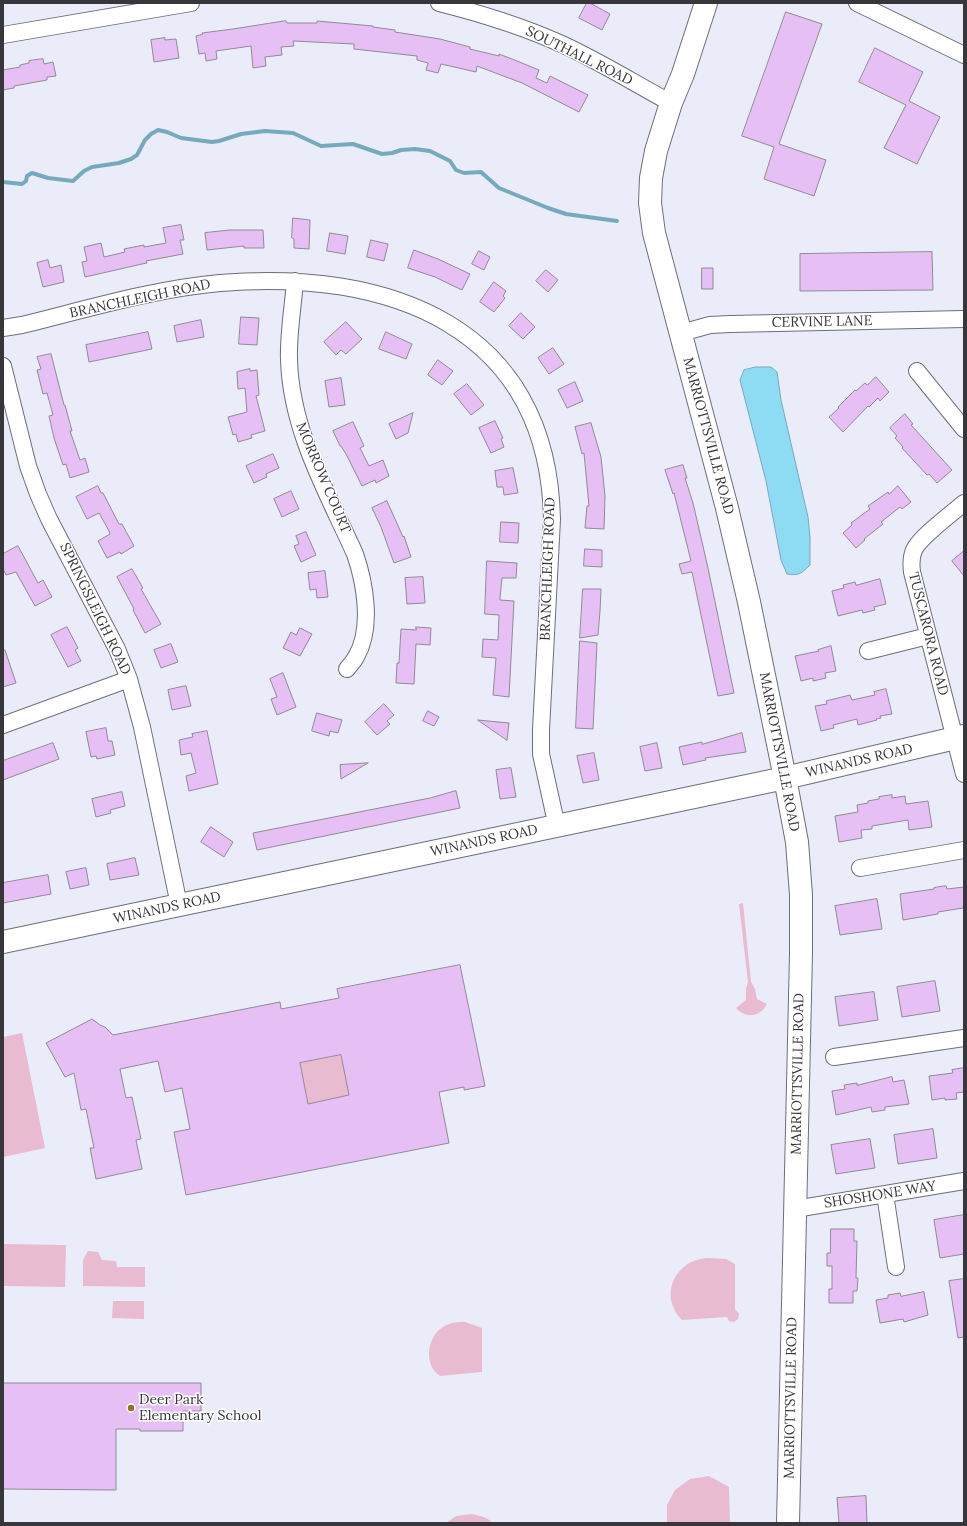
<!DOCTYPE html>
<style>
body{margin:0}
#map{position:relative;width:967px;height:1526px;overflow:hidden;background:#ebecfa;font-family:Lora,serif}
canvas{display:block}
.frame{position:absolute;inset:0;border:4px solid #36363b;pointer-events:none}
</style>
<div id="map">
<canvas width="967" height="1526"></canvas>
<div class="frame"></div>
</div>
<script>
const ctx = document.querySelector('canvas').getContext('2d');
ctx.lineJoin = 'round';
function fillPath(path, color) { ctx.fillStyle = color; ctx.fill(path, 'evenodd'); }
function strokePath(path, color, width, dash) { ctx.strokeStyle = color; ctx.lineWidth = width; ctx.lineCap = dash ? 'butt' : 'round'; ctx.setLineDash(dash || []); ctx.stroke(path); }
function write(font, color, halo, rows, align = 'center') {
  ctx.font = font + ' Lora,serif'; ctx.lineWidth = 3; ctx.setLineDash([]); ctx.textBaseline = 'middle'; ctx.strokeStyle = halo; ctx.fillStyle = color; for (const [text, x, y, turn = 0] of rows) {
    ctx.save(); ctx.translate(x, y); ctx.rotate((+turn || 0) * Math.PI / 180); ctx.textAlign = isNaN(turn) ? turn : align; if (halo) ctx.strokeText(text, 0, 0); ctx.fillText(text, 0, 0); ctx.restore();
  }
}
fillPath(new Path2D(`
 M743 903 751 982 755 989 757 999 767 1004C760 1017 746 1019 736 1008L746 1000V989L748 982 739 904Z
 M22 1033 45 1148 3 1157V1037Z
 M341 1055 349 1095 308 1104 300 1063Z
 M3 1244 66 1245 65 1287 3 1286Z
 M88 1251 98 1252 102 1260 116 1261 117 1267H145V1287L83 1286V1260Z
 M706 1258 726 1259 735 1264V1309L739 1314 738 1319 734 1322 729 1321 727 1317 682 1320C666 1304 667 1280 685 1266 691 1261 699 1259 706 1258Z
 M113 1301H144V1319L112 1318Z
 M465 1322 482 1328V1372L440 1376C438 1374 435 1372 433 1369 424 1353 431 1330 449 1324 454 1322 460 1322 465 1322Z
 M709 1476 729 1487 730 1523H667V1505L675 1490 690 1479Z
 M472 1514 484 1517 491 1521 490 1523H446L456 1516Z`), '#e8bbd0');
const water = new Path2D(`
 M756 367H771L777 372 781 400 808 517 810 538V565C802 573 799 576 787 574L781 560 766 481 740 380 744 370Z`);
fillPath(water, '#8edcf4');
strokePath(water, '#74aabc', 1);
strokePath(new Path2D(`
 M3 182 22 184 26 181 27 176 32 173 48 178 73 181 84 171 92 167 119 163 131 159 137 155 145 140 151 134 158 130 167 132 181 138 212 142 219 141 241 134 265 131 293 133 321 146 353 144 382 154 392 153 401 150 415 149 430 151 450 161 456 170 464 173 481 172 499 188 548 208 566 214 617 221`), '#74aabc', 4);
const building = new Path2D(`
 M587 3H590L610 14 602 30 579 18Z
 M786 12 822 24 779 144 826 160 814 196 764 179 774 147 742 136Z
 M286 21 287 23H317V21L373 26V27L395 30V32L440 39 470 47V49L499 56V54L512 59 539 70 536 78 547 83 550 76 588 95 579 112 522 83 477 66 476 72 441 64 438 73 426 70 428 63 417 60V56L354 49V44L293 41 294 46 281 47 282 55 265 57 266 66 253 68 251 46 216 51 217 59 206 61 205 53 199 54 196 36 203 34 202 33 233 29Z
 M165 38V40L176 39 179 58 154 62 151 40Z
 M875 48 923 72 909 101 940 117 917 164 884 148 906 105 859 82Z
 M43 59 44 64 53 62 56 76 47 77V80L14 86V88L3 90V70L20 67V65L29 63V61Z
 M293 218 310 220 309 249 294 248V239L292 238Z
 M181 225 184 240H180L183 254 146 261 147 263 142 264 85 277 82 262 87 261 84 247 101 243 104 257 125 252 124 249 144 245V247L166 243 163 228Z
 M230 230H263L264 248H244V246L207 250 205 233Z
 M330 233 348 236 345 254 327 251Z
 M371 240 388 244 384 261 367 257Z
 M414 250 438 259 470 274 462 290 435 277 408 268Z
 M479 251 490 257 484 270 472 264Z
 M932 252 933 290 800 291V254Z
 M48 260 50 268 61 265 64 282 43 287 37 263Z
 M702 268H713V289H702Z
 M546 270 558 280 548 292 536 281Z
 M494 282 506 291 503 296 505 298 494 312 480 302Z
 M521 313 535 327 523 339 509 326Z
 M241 317 259 318 257 345 239 344Z
 M201 320 204 337 177 342 174 326Z
 M346 322 362 339 346 354 341 350 336 355 324 342Z
 M148 332 152 349 89 362 86 345Z
 M386 332 412 344 406 359 379 349Z
 M553 348 564 364 549 374 538 358Z
 M51 354 64 405H65L72 431H70L80 460 85 458 89 472 70 478 66 464 63 465 54 438 49 416 53 415 47 393 43 394 37 370 41 369 37 357Z
 M438 360 453 371 442 385 428 375Z
 M250 369V371L257 370 259 395 256 396 265 431 251 435 252 438 238 442 236 434 233 435 228 417 247 412 245 388 238 389 237 372Z
 M876 377 889 392 880 401 878 398 869 407 868 406 843 432 829 417 839 408 838 407 855 390 856 391 865 383 867 385Z
 M341 378 345 405 329 407 325 381Z
 M575 382 583 401 567 408 558 390Z
 M467 384 484 405 471 415 454 394Z
 M413 413 408 433 396 439 389 424Z
 M905 414 913 424 911 425 952 470 937 483 929 474 927 475 902 448 903 447 895 438 897 436 890 428Z
 M495 421 503 438 501 439 504 447 491 453 479 428Z
 M353 422 364 446 360 448 369 466 383 460 389 476 376 483 375 480 362 486 346 454 341 446H340L333 431Z
 M591 423 601 457 605 496 604 529 585 528 587 506H589L584 453 582 454 575 427Z
 M273 454 279 468 266 474 267 477 254 483 246 466Z
 M683 465 687 478H685L693 503 708 568 734 693 718 696 692 572 682 574 679 564 691 561 674 493 673 494 665 470Z
 M513 468 518 493 504 495 503 487H497L495 471Z
 M98 486 101 493H103L119 524H122L134 546 121 554 120 552 107 558 98 541 110 534 109 531 99 513 87 519 76 497Z
 M898 486 911 502 902 509 900 507 881 522 883 524 864 539 865 540 856 548 843 533 852 525 851 523 870 509 868 506 888 492 889 494Z
 M291 491 299 509 282 517 274 499Z
 M387 501 403 537 404 536 411 557 394 563 381 527 372 508Z
 M501 522 519 523 518 543 500 542Z
 M306 532 316 555 301 562 294 546 299 544 296 536Z
 M18 546 38 583 43 580 52 597 35 606 16 572 6 575 3 569V554Z
 M585 549 602 550V567L584 566Z
 M964 551V576L952 561Z
 M487 561 517 563 516 578H502L500 598V600L514 601 509 697 493 695 496 658 482 657 483 639 498 640 499 615 485 614Z
 M132 569 143 588 141 589 161 624 145 633 133 610 134 609 117 577Z
 M325 571 328 597 317 598 316 589 310 590 308 573Z
 M423 577 425 603 407 604 405 578Z
 M880 579 886 604 874 607 875 610 863 613 862 610 838 616 832 591 844 588 843 585 855 582 856 585Z
 M583 589H601L600 611 598 635 580 638Z
 M67 627 78 648 75 650 81 661 68 667 51 635Z
 M416 627 431 628 430 645 416 644 414 684 396 683 397 663H399L401 629 416 630Z
 M300 628 312 634 300 656 283 648 291 632 296 635Z
 M580 641 597 643 593 729 576 728Z
 M171 644 178 662 161 668 154 650Z
 M831 646 836 671 825 673 826 678 813 681V678L801 681 795 656 819 651 818 650Z
 M3 650H5L16 683 3 687Z
 M283 673 296 707 277 715 271 699 277 697 270 679Z
 M186 686 191 706 172 710 168 690Z
 M886 689 892 714 880 716 881 718 876 719 877 720 858 725 857 719 833 725 834 728 821 731 815 706 827 704 826 701 850 695 852 700 875 695 874 692Z
 M384 704 394 715 387 721 390 724 377 735 365 722Z
 M428 711 439 717 434 726 423 721Z
 M317 713 342 720 338 733 330 731 329 736 312 731Z
 M478 720 509 723 507 740Z
 M106 728 108 741H112L115 755 97 759 96 756 91 757 86 732Z
 M207 731 218 784 189 791 186 776 196 773 191 753 181 755 179 740 193 737 192 734Z
 M742 733 746 752 705 758 706 760 683 765 679 747 702 742V744Z
 M53 743 59 759 3 780V761Z
 M657 743 662 768 645 771 640 747Z
 M594 753 599 780 583 783 577 756Z
 M368 763 341 779 340 765Z
 M511 768 516 797 500 799 496 770Z
 M456 791 460 808 257 850 253 833 430 798Z
 M122 792 125 806 110 810 111 813 96 817 92 799Z
 M892 795V798L905 796 906 804 928 801 932 827 909 830 908 820 872 826V829L861 830 862 838 839 842 835 816 858 812 857 805 868 803V801L879 799V797Z
 M211 827 233 842 224 857 201 842Z
 M135 858 139 875 110 880 107 864Z
 M86 868 89 885 70 889 66 872Z
 M48 875 51 894 3 903V883Z
 M946 886 947 889 964 887V906L963 907V908L938 912V914L903 920 900 894 934 889V888Z
 M877 899 882 929 840 935 835 906Z
 M460 965 485 1086 464 1090V1087L439 1092 449 1143 186 1195 174 1132 190 1129 182 1088 165 1092 158 1061 120 1069 126 1098 132 1097 141 1139 136 1140 142 1169 96 1179 90 1148H94L86 1109 81 1110 74 1073 65 1077 46 1043 92 1019 100 1025 105 1027 113 1035 280 1002 281 1009 339 998 337 989ZM341 1055 349 1095 308 1104 300 1063Z
 M935 981 940 1011 902 1017 897 987Z
 M874 992 878 1020 839 1026 835 997Z
 M964 1068V1092L956 1093 957 1099 945 1100V1098L932 1100 929 1076 953 1073 952 1070Z
 M892 1077 893 1082 904 1080 909 1104 885 1107V1110L872 1112 871 1107 836 1115 832 1091 845 1089 844 1085 857 1083V1085Z
 M933 1129 937 1158 898 1164 894 1135Z
 M870 1139 875 1168 836 1174 831 1145Z
 M964 1215V1254L940 1258 934 1220Z
 M831 1229H854V1241H857L856 1278H858L857 1291H853V1303H829V1289H832V1266H827V1253H830Z
 M964 1279V1337L958 1338 949 1281Z
 M924 1292 928 1315 904 1322 903 1319 880 1323 876 1300 888 1298V1295L900 1293 901 1296Z
 M3 1383H201V1411H183V1431H140V1429H116V1490L3 1489Z
 M866 1496 867 1523H839L837 1498Z`);
fillPath(building, '#e6c0f5');
strokePath(building, '#918994', 1);
const street = new Path2D(`
 M439 3C483 14 525 27 566 46 602 63 636 84 671 103
 M857 3 964 55
 M3 35 191 3
 M295 281C293 307 288 335 289 360 291 430 327 492 355 554 365 583 373 628 356 657 354 661 350 665 347 669
 M3 328 22 325C87 309 153 289 220 283 387 269 548 325 552 519L541 730V754L557 827
 M681 333 710 325 730 324 964 319
 M3 366 28 466 38 494 49 519 117 649 129 679 142 727 179 905
 M917 371 964 429
 M964 503C952 513 919 538 914 550 911 557 911 564 912 572L964 774
 M868 651 928 636
 M3 725 129 679
 M860 868 964 850
 M834 1057 964 1038
 M885 1194 896 1267
 M795 1209 964 1181`);
const secondary = new Path2D(`
 M706 3 683 74 671 103 656 151 651 178 650 203 654 233 727 508 749 602 785 778 797 842 801 895V953L788 1523
 M3 942 785 778 964 736`);
strokePath(street, '#6e6e7a', 18);
strokePath(secondary, '#6e6e7a', 24);
strokePath(street, '#fff', 16);
strokePath(secondary, '#fff', 22);
for (const [x, y, r, color] of [
 [131,1408,4,"#94721a"]
]) { const dot = new Path2D(); dot.arc(x, y, r, 0, 2 * Math.PI); ctx.fillStyle = color; ctx.fill(dot); strokePath(dot, '#fff', 1.5); }
write('14px', '#36363b', '#fff', [
 ["SOUTHALL ROAD",579,56,26],
 ["BRANCHLEIGH ROAD",140,299,-12],
 ["CERVINE LANE",822,322,-1],
 ["MARRIOTTSVILLE ROAD",708,436,75],
 ["MORROW COURT",323,478,67],
 ["BRANCHLEIGH ROAD",548,569,-88],
 ["SPRINGSLEIGH ROAD",95,609,64],
 ["TUSCARORA ROAD",928,634,76],
 ["MARRIOTTSVILLE ROAD",779,752,79],
 ["WINANDS ROAD",859,761,-13],
 ["WINANDS ROAD",484,841,-12],
 ["WINANDS ROAD",167,908,-12],
 ["MARRIOTTSVILLE ROAD",798,1074,-89],
 ["SHOSHONE WAY",880,1195,-9],
 ["MARRIOTTSVILLE ROAD",791,1398,-89]
]);
write('14px', '#36363b', '#fff', [
 ["Deer Park",139,1400],
 ["Elementary School",139,1416]
], 'left');
</script>
